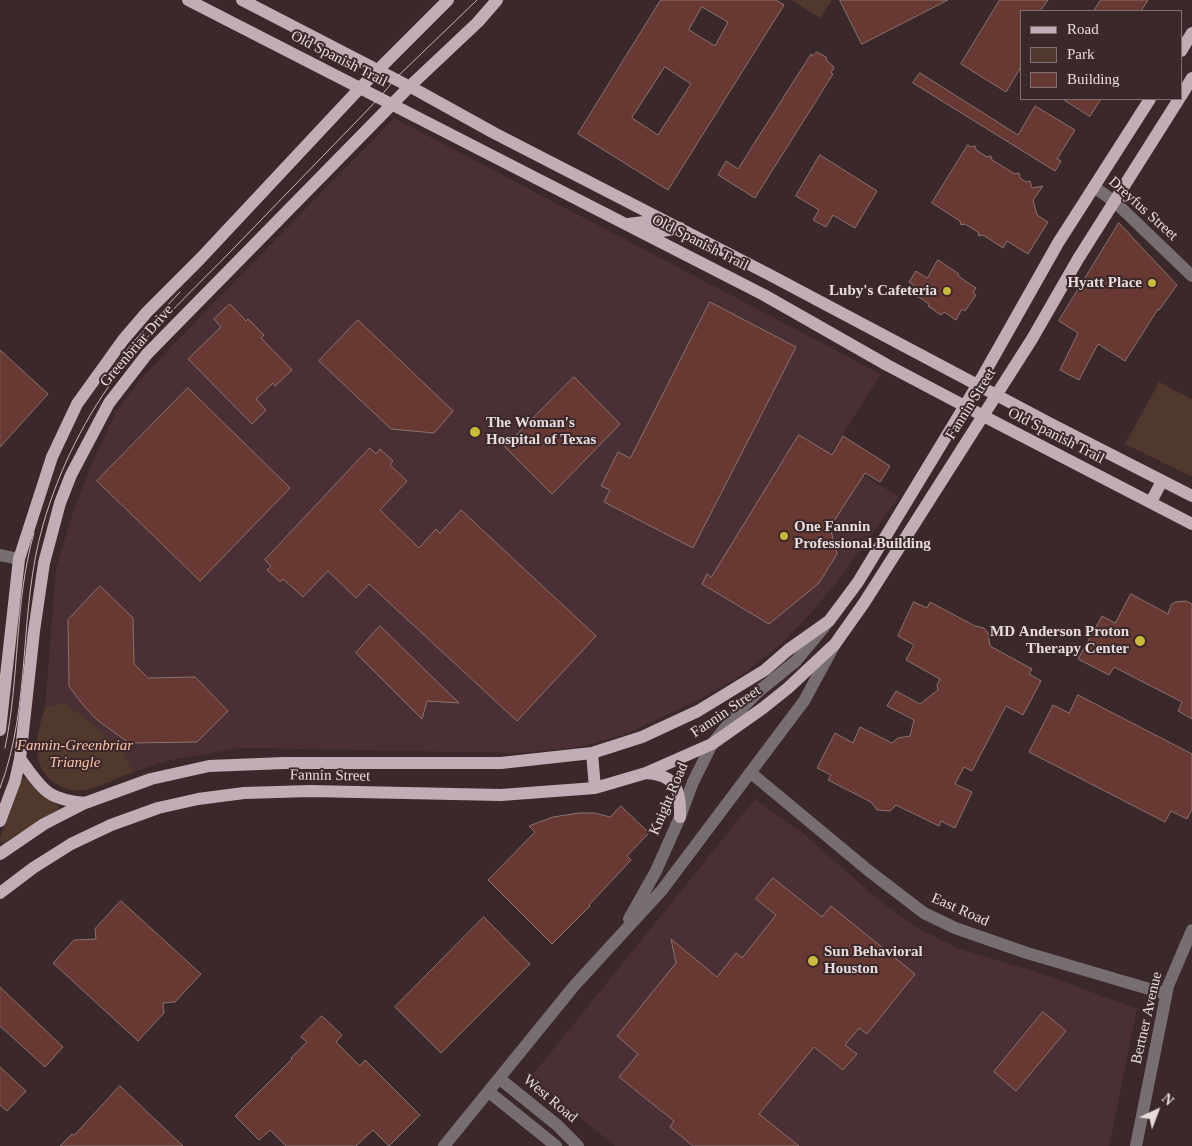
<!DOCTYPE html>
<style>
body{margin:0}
#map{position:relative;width:1192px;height:1146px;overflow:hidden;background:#3b282b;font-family:"Times New Roman",serif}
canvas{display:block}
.legend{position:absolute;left:1020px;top:10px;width:162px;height:90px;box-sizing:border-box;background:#3b282b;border:1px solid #807072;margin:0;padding:6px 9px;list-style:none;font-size:15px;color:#e8dbdc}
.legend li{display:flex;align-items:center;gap:10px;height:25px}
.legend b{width:25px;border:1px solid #807072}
.north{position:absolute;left:1132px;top:1086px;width:50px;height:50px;-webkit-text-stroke:4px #3b282b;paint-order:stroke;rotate:43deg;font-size:14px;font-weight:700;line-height:20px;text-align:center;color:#e8dbdc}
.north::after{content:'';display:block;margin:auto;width:18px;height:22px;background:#e8dbdc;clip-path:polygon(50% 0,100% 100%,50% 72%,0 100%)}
</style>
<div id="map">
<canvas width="1192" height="1146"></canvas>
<ul class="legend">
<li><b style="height:6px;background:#c0adb5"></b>Road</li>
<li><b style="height:14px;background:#51382c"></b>Park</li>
<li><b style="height:14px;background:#683832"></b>Building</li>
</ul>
<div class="north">N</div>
</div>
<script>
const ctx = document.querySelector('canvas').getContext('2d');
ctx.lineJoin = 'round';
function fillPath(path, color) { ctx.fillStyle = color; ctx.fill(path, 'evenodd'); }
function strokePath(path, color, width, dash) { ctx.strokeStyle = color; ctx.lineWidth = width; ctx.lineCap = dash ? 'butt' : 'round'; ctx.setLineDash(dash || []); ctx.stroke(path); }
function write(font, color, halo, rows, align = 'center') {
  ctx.font = font + ' "Times New Roman",serif'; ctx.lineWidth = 4; ctx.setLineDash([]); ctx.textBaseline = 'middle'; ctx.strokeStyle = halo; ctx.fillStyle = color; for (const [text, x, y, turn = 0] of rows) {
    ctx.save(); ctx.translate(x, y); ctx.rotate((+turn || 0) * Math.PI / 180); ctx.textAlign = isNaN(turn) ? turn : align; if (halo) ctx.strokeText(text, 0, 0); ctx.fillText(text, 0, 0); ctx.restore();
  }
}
fillPath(new Path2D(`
 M394 118 881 374 830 454 899 497 835 584 805 620 781 644 742 675 696 701 626 734 580 747 517 753 240 748 170 760 133 772 121 747 64 702 45 708 56 569 72 515 93 461 117 410 144 375Z
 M755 799 804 834 881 902 921 930 960 949 1043 974 1137 1009 1109 1146H615L531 1077Z`), '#4a3034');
fillPath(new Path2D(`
 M791 0H832L820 18Z
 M1159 382 1192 399V477L1125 444Z
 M64 702 121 747 133 772C118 778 102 786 86 790 76 792 68 790 60 786 29 771 35 735 45 708Z
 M22 778H27C34 791 45 798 58 805L59 809 3 843 0 841V838Z`), '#51382c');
const building = new Path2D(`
 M661 0H776L784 5 668 190 578 134ZM702 7 728 22 715 46 689 30ZM665 67 691 84 658 135 632 118Z
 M840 0H948L862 44Z
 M1000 0H1048L1040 11H1021V67L1006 92 961 64Z
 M1101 0H1148L1141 11H1094Z
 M817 52 826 57 827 61 834 67 831 73 833 74 755 198 718 175 726 161 738 169 811 54 812 56Z
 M920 73 1018 135 1035 106 1075 130 1057 159 1061 161 1055 171 913 83Z
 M1063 99H1101L1090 116Z
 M968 145 971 147 975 146 976 150 987 157 991 156 992 160 1015 174 1019 173 1020 178 1026 182 1030 181 1032 188 1043 186 1033 200 1037 215 1048 222 1028 254 1007 241 1003 248 983 235 979 236 978 232 965 224 961 225 960 221 932 203Z
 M820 155 877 191 855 228 833 215 826 227 813 220 819 210 796 196Z
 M1119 223 1177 285 1159 310 1158 309 1125 361 1098 344 1079 380 1060 370 1078 333 1059 321Z
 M938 260 959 274 958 276 976 288 973 293 976 295 965 311 962 309 956 320 944 312 941 315 928 306 929 304 917 296 921 290 909 282 916 271 927 278Z
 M710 302 796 347 693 548 604 502 610 490 601 486 618 452 630 458Z
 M230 304 246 321 248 319 264 335 261 338 292 370 275 386 273 383 256 399 266 410 252 424 188 359 221 327 214 319Z
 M358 320 453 411 434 433 391 429 319 361Z
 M0 350 48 394 0 447Z
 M574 377 620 424 552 494 505 447Z
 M188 388 290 488 200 581 97 481Z
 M799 435 832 455 843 436 890 466 880 482 865 473 830 527 837 554 819 583 769 624 702 584 707 574 711 577Z
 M370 448 376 454 380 449 393 461 390 465 407 481 380 510 419 548 436 529 440 533 461 510 596 636 517 721 369 584 356 598 328 571 303 597 283 579 280 582 267 570 271 566 265 560Z
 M100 586 133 618 134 664 148 678 195 677 228 711 197 742 129 743 97 720 83 705 69 686 68 620Z
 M1131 594 1168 614 1171 605 1175 602 1186 601 1192 604V719L1178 711 1182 702 1114 667 1109 675 1078 659 1102 616 1115 623Z
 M914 602 927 608 930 602 975 626 984 628 988 633 990 646 1032 669 1029 674 1041 681 1023 715 1006 706 972 771 964 767 955 784 972 792 955 828 941 821 939 826 896 805 890 811 877 810 871 802 828 780 831 775 817 768 835 733 853 743 860 727 892 743 898 738 910 736 914 720 887 706 896 691 920 704 938 690 937 685 940 679 906 660 914 645 898 636Z
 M380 626 459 703 427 701 422 719 356 653Z
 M1078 695 1192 754V809L1187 819 1171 811 1165 822 1029 752 1053 705 1069 713Z
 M621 806 649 833 627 856 631 860 589 905 590 906 552 944 488 880 535 832 529 826 553 817 579 813H595L610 817Z
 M773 878 822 917 831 906 915 974 867 1034 859 1028 845 1045 857 1054 843 1070 814 1047 759 1114 799 1146H693L670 1127 674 1121 619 1077 638 1054 617 1036 676 963 671 939 717 977 736 953 742 958 776 915 756 899Z
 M121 901 201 974 175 1002 163 1003 164 1013 138 1041 53 963 74 940 96 939 95 929Z
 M484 917 530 964 441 1053 395 1007Z
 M0 987 63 1047 45 1067 0 1026Z
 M1043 1012 1066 1031 1016 1091 994 1072Z
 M322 1016 342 1035 336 1042 360 1066 365 1060 420 1115 389 1146 373 1130 356 1146H286L270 1130 259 1140 235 1116 292 1059 291 1058 307 1042 301 1037Z
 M0 1067 26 1091 7 1111 0 1105Z
 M120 1086 183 1146H60L72 1134 74 1135Z`);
fillPath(building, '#683832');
strokePath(building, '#89736f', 1);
strokePath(new Path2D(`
 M1094 187 1115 202 1192 276
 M0 555 19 559
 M751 773 869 871 924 913 955 928 1027 953 1166 994
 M629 919 656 871 680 817 693 782 712 744 738 712 759 691 796 661 825 626
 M500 1079 557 1125 578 1146
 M489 1092 556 1146
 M444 1146 574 986 662 890 804 701 834 646
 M1136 1146 1168 986 1192 930`), '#776e72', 12);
strokePath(new Path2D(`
 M188 0 764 295 887 365 993 421 1192 524
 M242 0 420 92 494 133 770 275 1051 424 1192 496
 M1181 51 1192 33
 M1181 96 1192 78
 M628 224 644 222 662 231 680 228
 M1151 502 1162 481
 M0 730 19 559 52 457 77 404 123 340 147 312 200 259 360 88 448 0
 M592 753 595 788
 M20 759C43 789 45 799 85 803
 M646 773C676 775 681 790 680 817
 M0 821 15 781 20 759 34 631 44 563 60 503 71 475 109 403 147 354 409 87 478 22 497 0
 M0 854 44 824 85 803 151 779 209 766 284 763H501L592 753 642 737 698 711 765 670 788 650 829 621 858 582 984 374 1058 243 1150 99
 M0 893 33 868 71 844 111 825 158 808 198 799 244 793 310 791 501 795 595 788 646 773 712 744 763 708 788 688 835 644 864 603 974 430 1032 339 1078 259 1179 99`), '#c0adb5', 12);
strokePath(new Path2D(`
 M115 365 136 339 180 292
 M5 748C20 677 14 603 34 533
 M0 788C32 704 18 612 43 525 59 469 86 415 122 368 155 325 196 287 234 248 282 198 331 148 380 97L395 79 477 0`), '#c6b7b9', 1);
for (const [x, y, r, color] of [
 [1152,283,5,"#caba39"],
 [947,291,5,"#caba39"],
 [475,432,6,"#caba39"],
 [784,536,5,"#caba39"],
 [1140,641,6,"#caba39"],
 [813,961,6,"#caba39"]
]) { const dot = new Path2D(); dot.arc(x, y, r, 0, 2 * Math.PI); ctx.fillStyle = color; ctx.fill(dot); strokePath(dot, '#3b282b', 2); }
write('15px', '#e8dbdc', '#3b282b', [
 ["Old Spanish Trail",339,59,27],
 ["Dreyfus Street",1143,209,42],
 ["Old Spanish Trail",700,243,27],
 ["Greenbriar Drive",137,346,-49],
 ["Fannin Street",971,404,-58],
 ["Old Spanish Trail",1056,436,27],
 ["Fannin Street",726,712,-34],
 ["Fannin Street",330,776,1],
 ["Knight Road",669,799,-67],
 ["East Road",960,910,24],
 ["Bertner Avenue",1147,1018,-77],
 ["West Road",550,1099,40]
]);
write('bold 15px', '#e8dbdc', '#3b282b', [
 ["Hyatt Place",1142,283],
 ["Luby's Cafeteria",937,291],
 ["The Woman's",486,423,"left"],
 ["Hospital of Texas",486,440,"left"],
 ["One Fannin",794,527,"left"],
 ["Professional Building",794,544,"left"],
 ["MD Anderson Proton",1129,632],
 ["Therapy Center",1129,649],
 ["Sun Behavioral",824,952,"left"],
 ["Houston",824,969,"left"]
], 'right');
write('italic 15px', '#ffc3a6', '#3b282b', [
 ["Fannin-Greenbriar",75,746],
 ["Triangle",75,763]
]);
</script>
